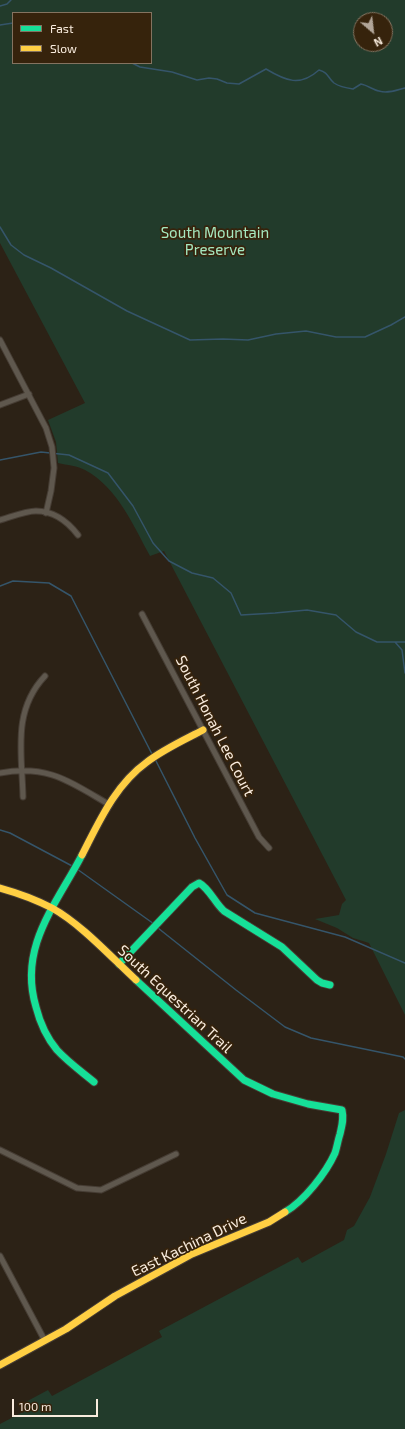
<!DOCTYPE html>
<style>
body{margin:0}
#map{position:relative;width:405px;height:1429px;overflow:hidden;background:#2c2216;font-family:"Exo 2",sans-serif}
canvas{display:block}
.legend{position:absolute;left:12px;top:12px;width:140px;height:52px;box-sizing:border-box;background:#36230c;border:1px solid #847360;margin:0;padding:5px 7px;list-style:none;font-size:12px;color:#f9ecde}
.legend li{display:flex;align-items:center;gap:8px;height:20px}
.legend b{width:20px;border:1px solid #847360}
.north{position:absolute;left:353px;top:12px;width:40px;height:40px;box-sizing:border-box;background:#36230c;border:1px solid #847360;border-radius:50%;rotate:152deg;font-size:11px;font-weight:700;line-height:16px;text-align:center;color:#f9ecde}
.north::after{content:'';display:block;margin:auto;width:14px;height:18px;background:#b1a598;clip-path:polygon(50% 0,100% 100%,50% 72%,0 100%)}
.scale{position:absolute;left:12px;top:1399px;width:86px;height:18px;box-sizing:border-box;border:2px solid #f9ecde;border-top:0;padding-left:5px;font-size:12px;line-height:14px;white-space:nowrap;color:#f9ecde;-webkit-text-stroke:3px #36230c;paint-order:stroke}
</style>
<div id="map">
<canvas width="405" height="1429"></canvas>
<ul class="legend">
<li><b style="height:5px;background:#16e098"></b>Fast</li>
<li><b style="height:5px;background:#ffcf43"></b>Slow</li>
</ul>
<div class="north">N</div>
<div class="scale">100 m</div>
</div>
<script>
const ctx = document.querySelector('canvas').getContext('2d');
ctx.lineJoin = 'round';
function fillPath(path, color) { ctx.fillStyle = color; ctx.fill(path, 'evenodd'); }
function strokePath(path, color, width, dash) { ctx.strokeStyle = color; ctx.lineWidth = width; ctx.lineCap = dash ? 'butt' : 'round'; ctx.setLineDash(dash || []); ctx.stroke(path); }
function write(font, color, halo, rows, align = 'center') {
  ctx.font = font + ' "Exo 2",sans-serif'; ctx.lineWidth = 3.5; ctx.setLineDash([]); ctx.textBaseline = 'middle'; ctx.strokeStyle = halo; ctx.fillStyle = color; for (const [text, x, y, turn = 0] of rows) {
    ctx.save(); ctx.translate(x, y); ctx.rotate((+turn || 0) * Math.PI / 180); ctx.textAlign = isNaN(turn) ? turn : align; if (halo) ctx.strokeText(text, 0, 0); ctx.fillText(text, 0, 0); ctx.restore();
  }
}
fillPath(new Path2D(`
 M0 0H405V1015L369 943 353 938 337 928 315 919 339 915 342 904 346 900 164 551 150 556C133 525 118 488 85 470 78 466 67 465 58 463L56 442 48 420 85 403 0 243ZM13 13H151V63H13ZM361 20H385V44H361Z
 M405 1110V1429H0V1424L23 1412 20 1405 48 1390 52 1396 162 1337 159 1331 298 1257 302 1263 344 1240 347 1230 354 1226 370 1197 386 1154 399 1113Z`), '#223b2b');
strokePath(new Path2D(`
 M0 6 7 4 11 0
 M0 25 13 23
 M132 63 140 67 172 72 197 80 209 78 217 79 227 83 239 84 266 69C286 81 300 87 319 70 329 73 327 77 334 83 340 87 346 88 353 89L361 84C367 85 373 90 379 91 388 94 397 90 405 88
 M0 227 11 245 24 255 51 268 127 311 190 340 223 339 248 340 276 334 306 331 336 337H365L391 325 405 317
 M0 460 41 452 69 455 108 473 133 506 153 543 169 561 192 573 213 578 231 593 241 615 275 613 307 610 336 615 356 632 377 642H405
 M0 586 13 581 49 583 71 596 153 756
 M395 642 402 650 405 673
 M155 759 195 838 227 895 255 913 345 937 405 963
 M0 830 10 833 74 867
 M77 869 154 924
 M158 928 236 990 285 1027 311 1038 403 1057 405 1059`), '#35556a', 1.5);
const street = new Path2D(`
 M0 340 46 428 52 447 54 468 51 491 46 513
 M0 405 29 394
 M0 520C11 517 25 511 36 511 54 511 68 522 78 535
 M142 614 259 837 269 848
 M0 773C48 764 70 782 110 805
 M23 797C22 753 12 711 45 676
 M0 1150 77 1188 101 1190 176 1154
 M0 1256 45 1341`);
const fast = new Path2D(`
 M82 855C56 905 18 947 36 1007 40 1023 47 1038 57 1050 68 1062 82 1072 94 1082
 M119 964 192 887 199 883C209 888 215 903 224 911L282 947 317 980 322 983 330 985
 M136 980 244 1080 273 1094 308 1104 342 1110C344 1119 342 1125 340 1134 338 1140 337 1147 335 1153 326 1173 304 1201 285 1212`);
const slow = new Path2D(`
 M82 855C99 822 115 785 147 762 164 749 184 740 203 730
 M0 888C18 893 35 899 52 908 81 924 111 957 136 980
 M0 1365 66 1329 115 1296 192 1254 269 1222 285 1212`);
strokePath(street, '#463d34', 7);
strokePath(fast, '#463d34', 9);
strokePath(slow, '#463d34', 9);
strokePath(street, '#5f584e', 5);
strokePath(fast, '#16e098', 7);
strokePath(slow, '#ffcf43', 7);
write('15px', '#a5e8c0', '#36230c', [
 ["South Mountain",215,233],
 ["Preserve",215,250]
]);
write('15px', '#f9ecde', '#36230c', [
 ["South Honah Lee Court",215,726,63],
 ["South Equestrian Trail",175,999,43],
 ["East Kachina Drive",189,1245,-26]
]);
</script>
